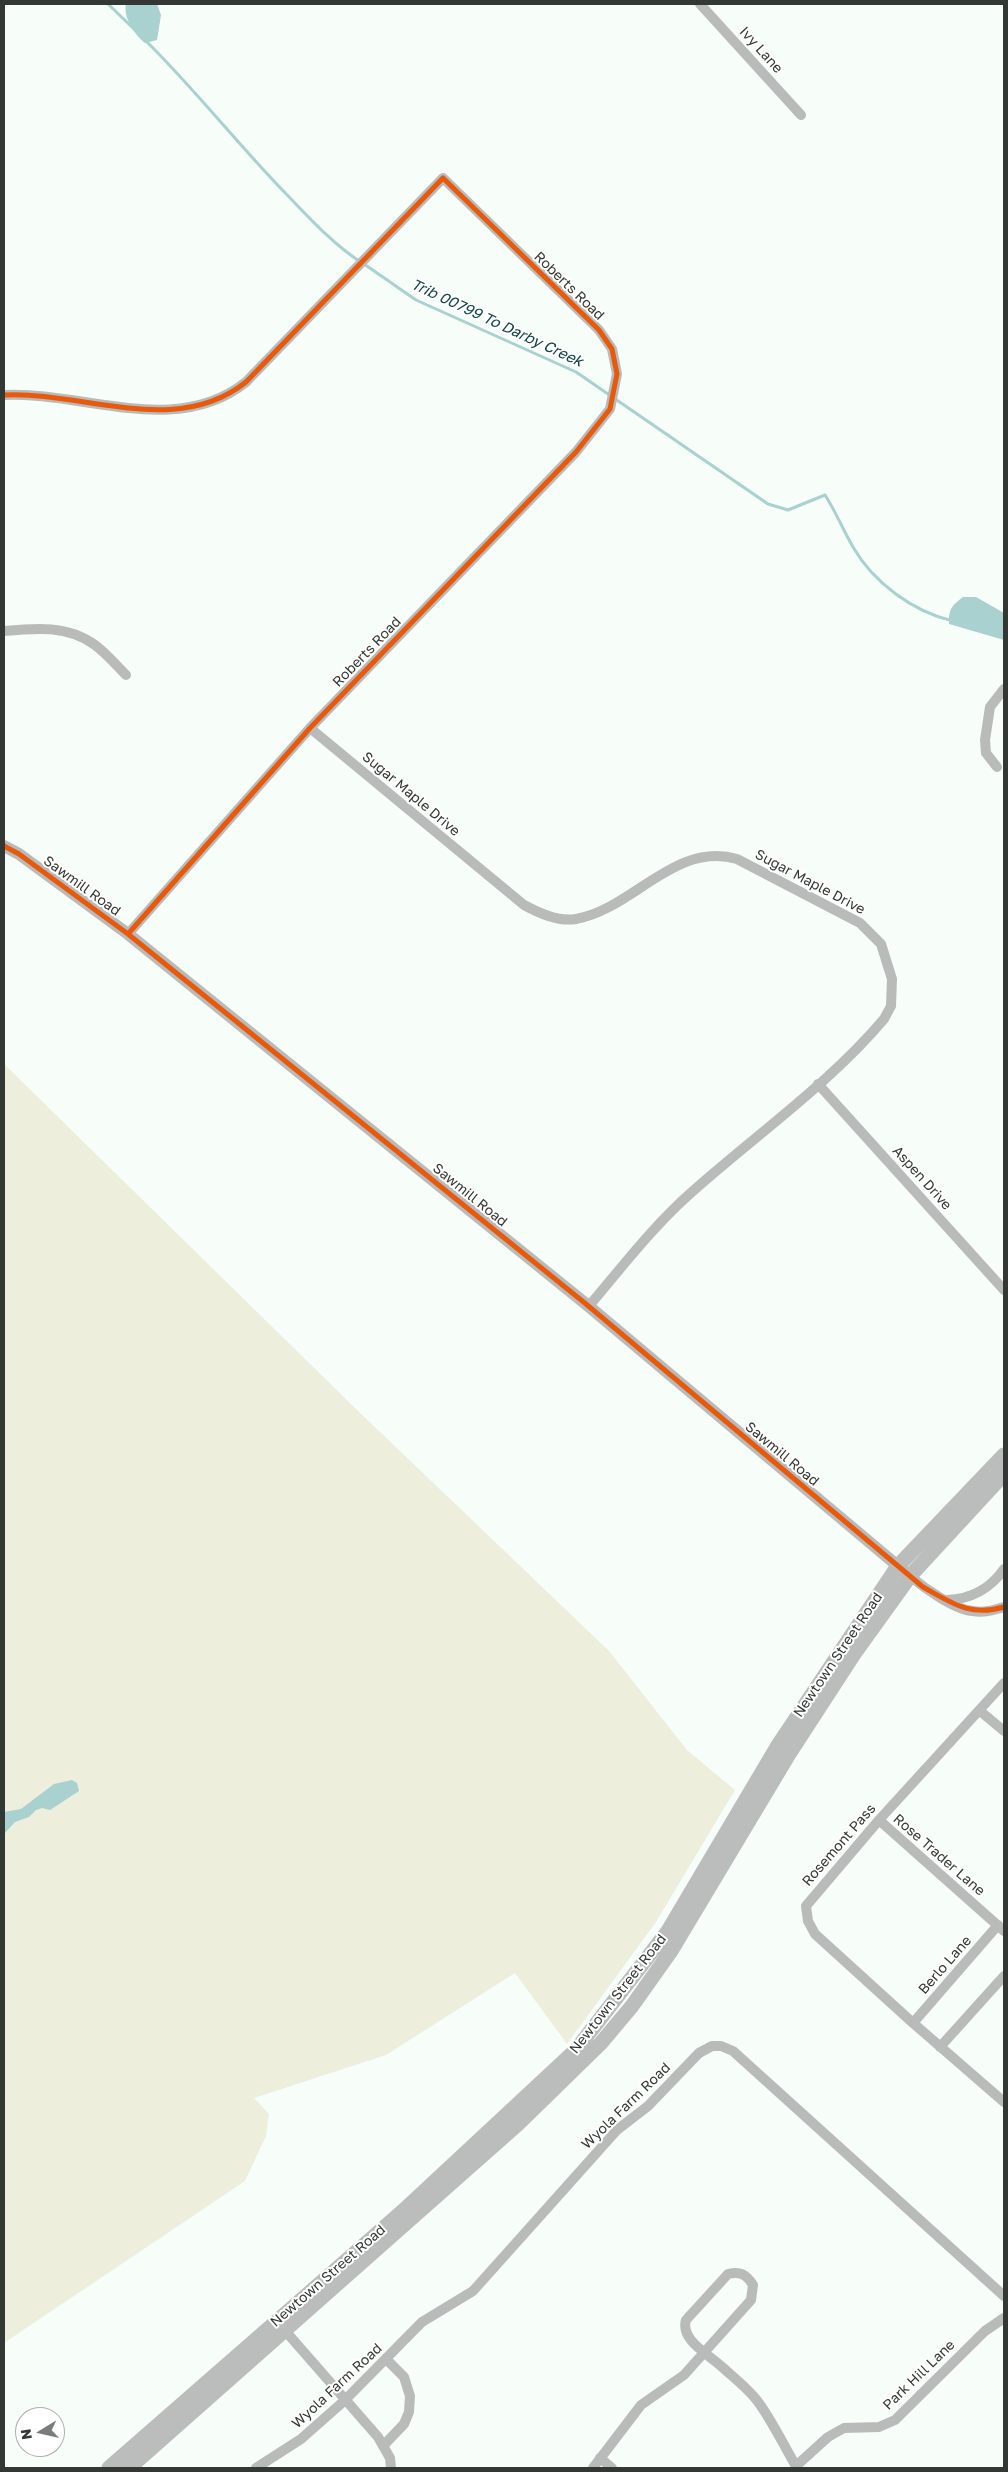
<!DOCTYPE html>
<style>
body{margin:0}
#map{position:relative;width:1008px;height:2472px;overflow:hidden;background:#f7fdf8;font-family:"Golos Text",sans-serif}
canvas{display:block}
.frame{position:absolute;inset:0;border:5px solid #343834;pointer-events:none}
.north{position:absolute;left:15px;top:2407px;width:50px;height:50px;box-sizing:border-box;background:#fff;border:1px solid #aeafae;border-radius:50%;rotate:261deg;font-size:14px;font-weight:700;line-height:20px;text-align:center;color:#343834}
.north::after{content:'';display:block;margin:auto;width:18px;height:22px;background:#787d79;clip-path:polygon(50% 0,100% 100%,50% 72%,0 100%)}
</style>
<div id="map">
<canvas width="1008" height="2472"></canvas>
<div class="frame"></div>
<div class="north">N</div>
</div>
<script>
const ctx = document.querySelector('canvas').getContext('2d');
ctx.lineJoin = 'round';
function fillPath(path, color) { ctx.fillStyle = color; ctx.fill(path, 'evenodd'); }
function strokePath(path, color, width, dash) { ctx.strokeStyle = color; ctx.lineWidth = width; ctx.lineCap = dash ? 'butt' : 'round'; ctx.setLineDash(dash || []); ctx.stroke(path); }
function write(font, color, halo, rows, align = 'center') {
  ctx.font = font + ' "Golos Text",sans-serif'; ctx.lineWidth = 4; ctx.setLineDash([]); ctx.textBaseline = 'middle'; ctx.strokeStyle = halo; ctx.fillStyle = color; for (const [text, x, y, turn = 0] of rows) {
    ctx.save(); ctx.translate(x, y); ctx.rotate((+turn || 0) * Math.PI / 180); ctx.textAlign = isNaN(turn) ? turn : align; if (halo) ctx.strokeText(text, 0, 0); ctx.fillText(text, 0, 0); ctx.restore();
  }
}
fillPath(new Path2D(`
 M4 1064 355 1408 609 1651 687 1750 735 1790 656 1922 567 2044 515 1973 386 2055 254 2098 269 2114 266 2136 245 2181 4 2343Z`), '#edeedb');
fillPath(new Path2D(`
 M126 4H157L161 15 157 40 145 43C134 34 123 17 126 4Z
 M963 597H976L1004 613V640L949 624C948 610 952 605 963 597Z
 M72 1780 77 1783 79 1791 50 1810 42 1808 36 1810 29 1817 15 1822 4 1834V1812L21 1809 54 1784Z`), '#a8d1cf');
strokePath(new Path2D(`
 M108 4 135 30
 M145 40C197 91 242 150 294 202 315 224 334 244 359 261
 M364 264 416 300 576 372 768 504 788 510 825 495C836 512 843 530 853 547 873 582 913 612 953 621`), '#a8d1cf', 3);
strokePath(new Path2D(`
 M700 4 801 115
 M4 395C84 391 176 438 246 382L443 178 599 330 612 349 617 374 610 409 576 452 310 728 128 934
 M4 631C35 628 68 625 95 645 106 653 116 665 126 675
 M310 728 524 905C539 913 558 922 576 919 633 909 675 841 737 859L860 923 881 944 892 979 891 1006 884 1019C830 1083 756 1135 693 1191 654 1225 622 1267 589 1306
 M997 767 986 753 985 740 990 707 1004 689
 M818 1084 1004 1290
 M910 1576C924 1588 955 1610 973 1611 984 1613 994 1610 1004 1607
 M947 1600C971 1599 991 1588 1004 1569
 M1004 1683 879 1820 806 1906 808 1921 815 1934 913 2023 1004 2102
 M980 1711 1004 1731
 M879 1820 1004 1931
 M913 2023 998 1925
 M940 2047 1004 1976
 M281 2326 378 2437 390 2458 391 2468
 M383 2446 404 2424 409 2412 410 2396 404 2377 387 2360
 M600 2458 612 2468
 M796 2466 828 2437 844 2428 879 2427 895 2420 985 2331 1004 2318
 M256 2468 301 2439 344 2401 422 2322 473 2291 617 2130 648 2106 699 2053 712 2046H721L733 2051 1004 2296
 M593 2468 641 2405 684 2375 751 2300 753 2285C746 2274 740 2271 728 2274L686 2320C680 2340 708 2354 721 2366 732 2376 745 2386 755 2398 770 2416 785 2448 797 2468`), '#b8bbb9', 10);
strokePath(new Path2D(`
 M4 846 19 854 128 934 586 1304 905 1572`), '#b8bbb9', 12);
strokePath(new Path2D(`
 M109 2468 402 2212 576 2050 668 1931 777 1747 898 1566 1004 1455
 M129 2468 518 2124 601 2043 632 2006 671 1951 789 1754 856 1651 910 1576 1004 1474`), '#babdbc', 15);
strokePath(new Path2D(`
 M4 395C84 391 176 438 246 382L443 178 599 330 612 349 617 374 610 409 576 452 310 728 128 934
 M4 846 19 854 128 934 586 1304 923 1587C952 1603 970 1617 1004 1607`), '#e8590c', 5);
write('14px', '#343834', '#fff', [
 ["Ivy Lane",761,50,48],
 ["Roberts Road",569,286,44],
 ["Roberts Road",367,652,-46],
 ["Sugar Maple Drive",411,794,40],
 ["Sugar Maple Drive",810,882,28],
 ["Sawmill Road",82,886,36],
 ["Aspen Drive",922,1178,48],
 ["Sawmill Road",470,1195,39],
 ["Sawmill Road",782,1454,40],
 ["Newtown Street Road",838,1655,-56],
 ["Rosemont Pass",839,1845,-49],
 ["Rose Trader Lane",939,1855,41],
 ["Berlo Lane",945,1965,-49],
 ["Newtown Street Road",618,1994,-52],
 ["Wyola Farm Road",626,2106,-44],
 ["Newtown Street Road",328,2276,-41],
 ["Park Hill Lane",919,2375,-44],
 ["Wyola Farm Road",337,2386,-43]
]);
write('italic 15px', '#0f4344', '#fff', [
 ["Trib 00799 To Darby Creek",497,323,25]
]);
</script>
